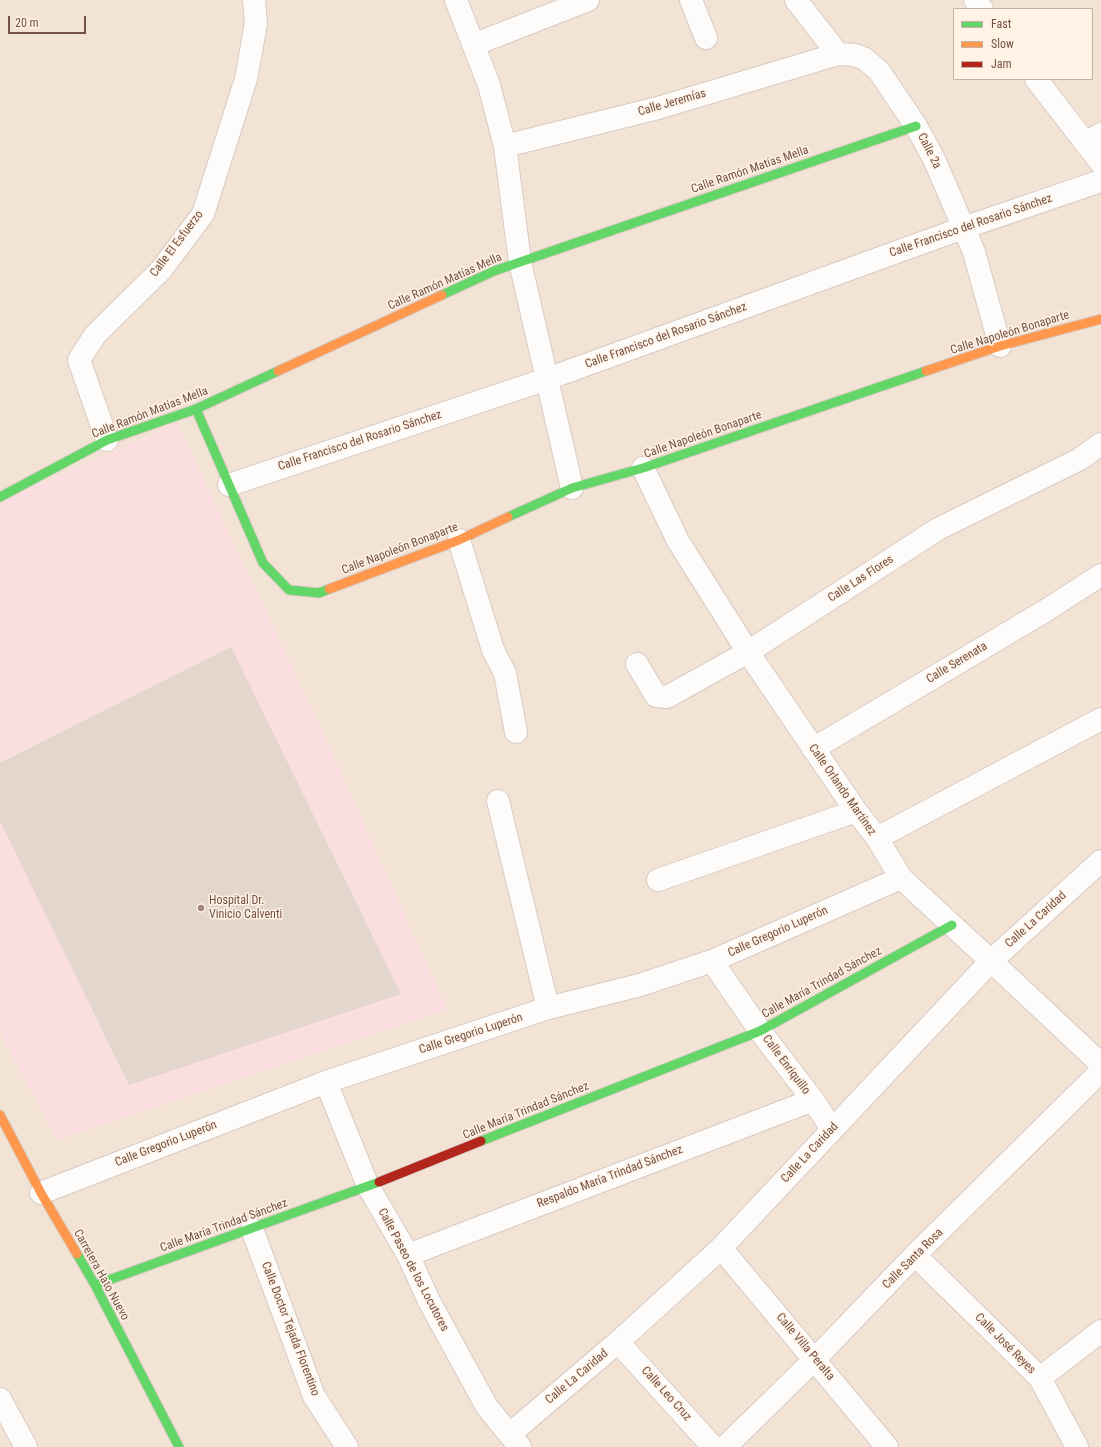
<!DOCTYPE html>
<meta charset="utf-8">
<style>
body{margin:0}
#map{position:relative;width:1101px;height:1447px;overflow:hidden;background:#f7eee6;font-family:"Roboto Condensed",sans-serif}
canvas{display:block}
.legend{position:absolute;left:953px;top:8px;width:140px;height:72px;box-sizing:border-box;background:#fff3e6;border:1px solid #c8b2a6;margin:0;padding:5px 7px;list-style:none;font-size:12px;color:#755145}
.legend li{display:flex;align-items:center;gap:8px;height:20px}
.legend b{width:20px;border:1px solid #c8b2a6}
.scale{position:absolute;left:8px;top:16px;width:78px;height:18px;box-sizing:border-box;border:2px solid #755145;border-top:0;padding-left:5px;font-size:12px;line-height:14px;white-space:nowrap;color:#755145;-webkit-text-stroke:3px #fff3e6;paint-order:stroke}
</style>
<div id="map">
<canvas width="1101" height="1447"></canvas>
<ul class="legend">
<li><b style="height:5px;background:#63d668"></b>Fast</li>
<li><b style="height:5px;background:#ff974d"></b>Slow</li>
<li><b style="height:5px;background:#b3261e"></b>Jam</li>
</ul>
<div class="scale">20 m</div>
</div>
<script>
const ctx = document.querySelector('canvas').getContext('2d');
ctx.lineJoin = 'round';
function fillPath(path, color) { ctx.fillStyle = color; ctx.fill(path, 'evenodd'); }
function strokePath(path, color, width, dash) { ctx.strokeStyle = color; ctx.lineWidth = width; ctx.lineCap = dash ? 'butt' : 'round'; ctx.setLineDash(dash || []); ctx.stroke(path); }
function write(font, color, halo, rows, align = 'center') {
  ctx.font = font + ' "Roboto Condensed",sans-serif'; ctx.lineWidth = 3; ctx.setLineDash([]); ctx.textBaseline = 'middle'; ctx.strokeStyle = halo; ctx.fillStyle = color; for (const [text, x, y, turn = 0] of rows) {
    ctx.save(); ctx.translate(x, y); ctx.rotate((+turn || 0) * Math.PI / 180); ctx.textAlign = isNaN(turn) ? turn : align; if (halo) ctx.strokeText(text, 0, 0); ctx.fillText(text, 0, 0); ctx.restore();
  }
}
fillPath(new Path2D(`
 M0 0H1101V1447H0ZM954 9H1092V79H954Z`), '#f3e3d5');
fillPath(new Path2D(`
 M177 423 316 717 447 1009 57 1140 0 1033V501Z`), '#fadee0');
fillPath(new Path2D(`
 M231 647 401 994 129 1085 0 821V763Z`), '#e3d6cd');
const street = new Path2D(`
 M456 0 489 85 505 146 520 262 572 488
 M691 0 706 38
 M796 0 838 54 855 55 865 59 879 71 916 126 934 159 974 252 1000 346
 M975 0 982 9
 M473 45 588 0
 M1036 79 1101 163
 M1085 143 1101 134
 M505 146 658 108 838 54
 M107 440 79 360 95 335 161 270 203 214 246 79 256 23 254 0
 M643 468 678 541 748 652 856 811 877 838 901 878 991 961 1101 1064
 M229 485 547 379 963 228 1101 181
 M459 540 493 650 505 673 516 732
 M637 664 656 696 667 697 748 652 938 529 1080 459 1101 444
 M813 749 1045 611 1101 575
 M498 801 548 1008
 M877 838 1101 719
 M658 880 856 811
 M712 961 760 1031 813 1100 832 1129
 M326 1082 368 1186 408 1255 429 1301 487 1407 520 1447
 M41 1193 326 1082 548 1008 640 985 712 961 901 878
 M252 1229 314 1396 347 1447
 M721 1248 887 1447
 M408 1255 813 1100
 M915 1255 1040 1378 1077 1447
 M618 1342 713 1447
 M1040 1378 1101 1331
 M0 1399 26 1447
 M510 1434 618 1342 721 1248 991 961 1101 861
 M725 1447 815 1359 915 1255 1101 1071`);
const fast = new Path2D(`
 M442 295 494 271 916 126
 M196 409 263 563 289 590 319 593 329 589
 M0 497 107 440 196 409 278 371
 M508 517 572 488 643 468 926 371
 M481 1141 760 1031 952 925
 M77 1254 95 1285 179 1447
 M95 1285 379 1182`);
const slow = new Path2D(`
 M278 371 442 295
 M926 371 1000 346 1101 319
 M329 589 459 540 508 517
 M0 1115 41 1193 77 1254`);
const jam = new Path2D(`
 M379 1182 481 1141`);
strokePath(street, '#d8cbc4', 24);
strokePath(fast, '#d7cac3', 11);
strokePath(slow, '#d7cac3', 11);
strokePath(jam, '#d7cac3', 11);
strokePath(street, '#fefcfb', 22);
strokePath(fast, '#63d668', 9);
strokePath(slow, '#ff974d', 9);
strokePath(jam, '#b3261e', 9);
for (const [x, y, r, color] of [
 [201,908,4,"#a2887d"]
]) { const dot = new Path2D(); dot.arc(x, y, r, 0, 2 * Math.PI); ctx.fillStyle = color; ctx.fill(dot); strokePath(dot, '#fff3e6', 1.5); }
write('12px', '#755145', '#fff3e6', [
 ["Calle Jeremías",672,103,-16],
 ["Calle 2a",929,151,63],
 ["Calle Ramón Matías Mella",750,170,-19],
 ["Calle Francisco del Rosario Sánchez",971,226,-19],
 ["Calle El Esfuerzo",177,244,-53],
 ["Calle Ramón Matías Mella",445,282,-24],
 ["Calle Napoleón Bonaparte",1010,333,-17],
 ["Calle Francisco del Rosario Sánchez",666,336,-20],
 ["Calle Ramón Matías Mella",150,413,-21],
 ["Calle Napoleón Bonaparte",703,435,-19],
 ["Calle Francisco del Rosario Sánchez",360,441,-18],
 ["Calle Napoleón Bonaparte",400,549,-21],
 ["Calle Las Flores",861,579,-33],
 ["Calle Serenata",957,663,-31],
 ["Calle Orlando Martínez",842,790,55],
 ["Calle La Caridad",1036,920,-42],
 ["Calle Gregorio Luperón",778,932,-24],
 ["Calle María Trindad Sánchez",822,983,-29],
 ["Calle Gregorio Luperón",471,1034,-18],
 ["Calle Enriquillo",786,1065,53],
 ["Calle María Trindad Sánchez",526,1111,-22],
 ["Calle Gregorio Luperón",166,1144,-21],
 ["Calle La Caridad",810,1153,-47],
 ["Respaldo María Trindad Sánchez",610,1177,-21],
 ["Calle María Trindad Sánchez",224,1226,-20],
 ["Calle Santa Rosa",913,1259,-45],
 ["Calle Paseo de los Locutores",413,1270,62],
 ["Carretera Hato Nuevo",101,1275,61],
 ["Calle Doctor Tejada Florentino",290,1329,69],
 ["Calle José Reyes",1005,1344,45],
 ["Calle Villa Peralta",805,1347,50],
 ["Calle La Caridad",577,1377,-40],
 ["Calle Leo Cruz",666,1394,48]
]);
write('12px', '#755145', '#fff3e6', [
 ["Hospital Dr.",209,901],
 ["Vinicio Calventi",209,915]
], 'left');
</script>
